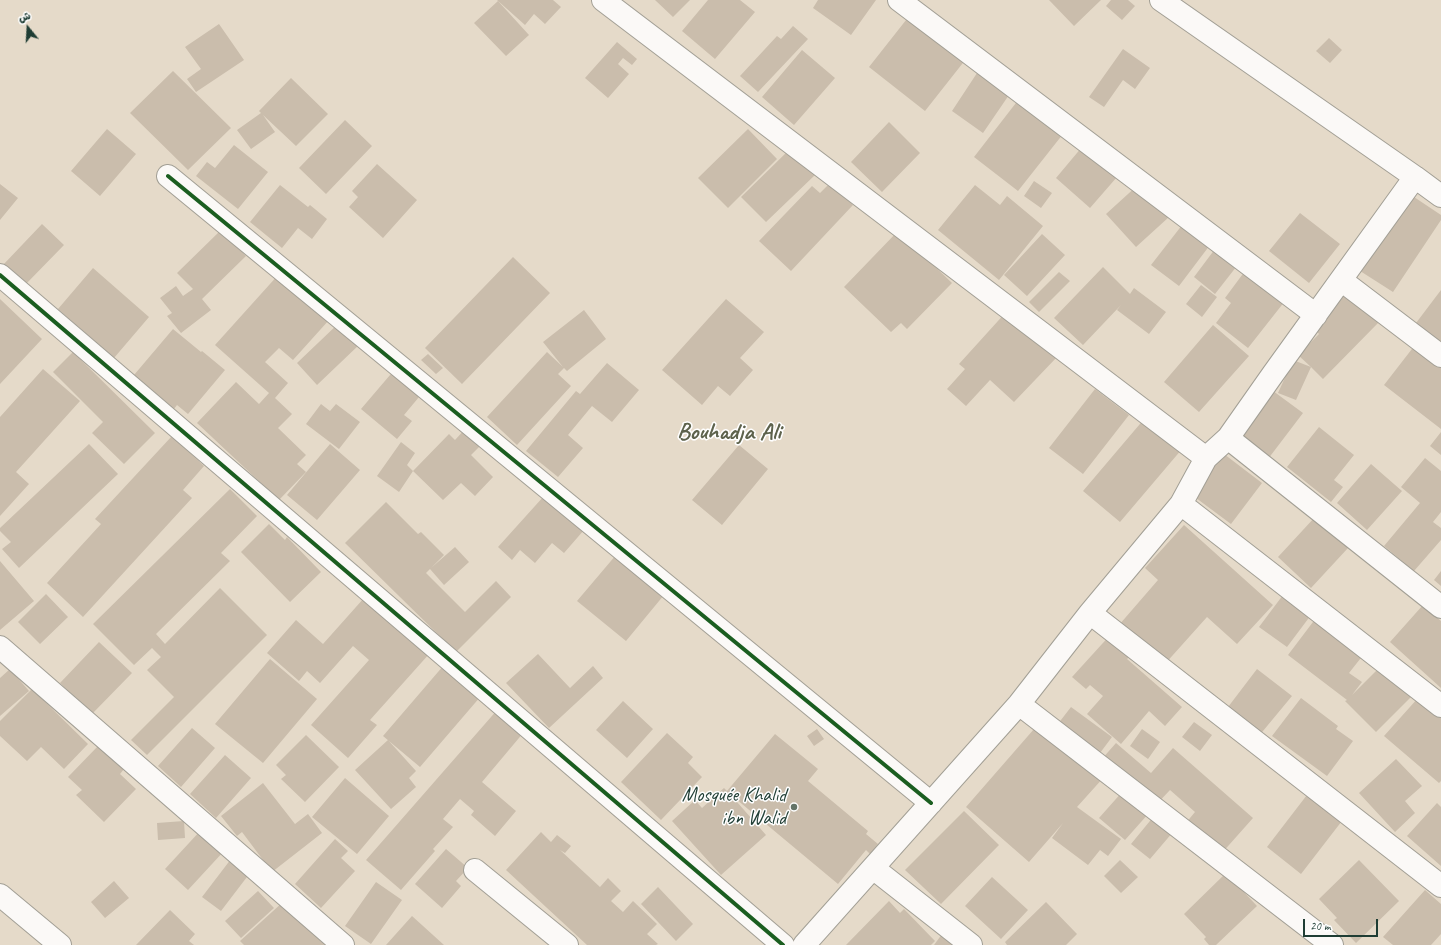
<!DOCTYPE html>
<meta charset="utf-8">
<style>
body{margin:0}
#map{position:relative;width:1441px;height:945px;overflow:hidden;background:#e5dac9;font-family:Caveat,"Playpen Sans Arabic",sans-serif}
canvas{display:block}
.north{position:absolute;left:8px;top:8px;width:40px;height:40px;-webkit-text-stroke:3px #fff;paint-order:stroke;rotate:342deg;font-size:11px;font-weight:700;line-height:16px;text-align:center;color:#1f3d34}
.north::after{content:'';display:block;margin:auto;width:14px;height:18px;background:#1f3d34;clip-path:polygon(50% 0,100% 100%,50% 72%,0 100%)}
.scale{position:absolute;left:1303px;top:919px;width:75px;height:18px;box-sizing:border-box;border:2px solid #1f3d34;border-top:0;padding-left:5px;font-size:12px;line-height:14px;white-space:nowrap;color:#1f3d34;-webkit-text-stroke:3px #fff;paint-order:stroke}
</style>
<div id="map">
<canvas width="1441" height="945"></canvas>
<div class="north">ش</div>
<div class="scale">20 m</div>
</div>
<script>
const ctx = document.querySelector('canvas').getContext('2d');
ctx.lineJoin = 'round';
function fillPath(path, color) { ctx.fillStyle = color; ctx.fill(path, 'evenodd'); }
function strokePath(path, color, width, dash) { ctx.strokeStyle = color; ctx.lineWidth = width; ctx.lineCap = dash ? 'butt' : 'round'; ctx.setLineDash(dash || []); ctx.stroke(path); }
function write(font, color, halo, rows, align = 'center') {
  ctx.font = font + ' Caveat,sans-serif'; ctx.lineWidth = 3; ctx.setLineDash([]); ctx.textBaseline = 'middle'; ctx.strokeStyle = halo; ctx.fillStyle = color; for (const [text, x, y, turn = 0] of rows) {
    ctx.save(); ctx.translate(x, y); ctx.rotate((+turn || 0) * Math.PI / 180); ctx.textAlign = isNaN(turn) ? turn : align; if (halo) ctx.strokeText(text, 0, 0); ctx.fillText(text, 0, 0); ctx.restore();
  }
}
fillPath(new Path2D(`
 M497 0H553L561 7 545 24 534 14 525 25Z
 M655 0H690L673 17Z
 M708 0H740L755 12 715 59 682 31Z
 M818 0H876L851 35 813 8Z
 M1049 0H1101L1074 26Z
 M1111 0H1128L1135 6 1122 20 1106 6Z
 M498 1 529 35 506 56 474 23Z
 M910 15 966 59 925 111 869 67Z
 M219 24 244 60 196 92 187 79 201 69 185 47Z
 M793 26 808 39 758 92 740 76 777 36 781 39Z
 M1329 38 1342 50 1330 63 1316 51Z
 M617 42 637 59 632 65 623 58 618 64 629 74 608 98 585 78Z
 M1123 49 1150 68 1135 89 1123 80 1104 107 1089 97Z
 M802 50 835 78 794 125 762 97Z
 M979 70 1011 92 983 133 952 111Z
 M173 71 231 128 188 170 130 113Z
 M291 78 328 114 296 146 263 115 275 132 251 149 237 130 261 113 259 111Z
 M1019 99 1063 134 1018 191 974 157Z
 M345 120 372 146 326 194 299 168Z
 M889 122 920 153 882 192 851 162Z
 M107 129 136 154 100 196 71 171Z
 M748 129 777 159 728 208 698 178Z
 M234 145 268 172 238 209 196 176 207 162 215 168Z
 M1082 147 1117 177 1090 208 1056 178Z
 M790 149 815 175 766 222 741 197Z
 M377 164 417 200 383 238 349 207 358 197 352 191Z
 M1034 181 1052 193 1041 208 1024 196Z
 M0 184 18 198 0 220Z
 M829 184 853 205 791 271 759 241 812 186 820 193Z
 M1139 184 1169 217 1136 247 1106 214Z
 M280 185 308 207 310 205 327 219 312 239 298 228 282 248 250 222Z
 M975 185 1000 205 1007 196 1043 226 999 280 938 230Z
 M1408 193 1441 215V220L1393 292 1357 269Z
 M1300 213 1340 244 1309 283 1269 251Z
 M1186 220 1213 241 1179 286 1151 265Z
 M42 224 64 245 25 285 3 265Z
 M221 230 246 256 202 299 211 310 181 333 167 316 172 313 160 298 176 286 183 296 193 289 177 273Z
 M898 231 952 283 907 329 901 323 891 332 844 287Z
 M1042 234 1065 255 1027 296 1004 275Z
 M1218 245 1240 262 1215 294 1194 277Z
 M513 257 550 293 462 384 425 348Z
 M1103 267 1130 294 1134 288 1166 312 1149 334 1117 310 1121 305 1083 345 1054 318Z
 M93 268 149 317 114 358 58 309Z
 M1245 271 1285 301 1248 348 1216 323 1231 303 1225 298Z
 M1059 272 1070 281 1039 312 1029 302Z
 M279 274 329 320 293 360 279 348 265 362 288 383 275 398 292 414 278 428 306 455 297 464 306 472 279 500 197 423 236 382 259 404 269 393 215 345Z
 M1201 285 1217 297 1202 317 1186 304Z
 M1441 290V348L1413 327Z
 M1346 291 1379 322 1323 379 1311 367 1296 400 1278 393 1293 360 1311 367 1298 355 1319 334 1312 326Z
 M0 299 42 339 0 384Z
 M726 299 764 332 740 358 753 370 730 396 718 386 702 405 662 370Z
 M584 310 606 339 567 371 564 368 558 374 571 386 517 445 487 417 547 352 563 367 543 342Z
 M1007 311 1057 357 1014 402 990 380 966 406 947 389 965 369 959 364Z
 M340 322 360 344 317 385 297 363Z
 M1213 325 1249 356 1199 412 1164 382Z
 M173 329 201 352 202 351 225 370 188 414 177 405 174 409 134 375Z
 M1415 345 1441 363V429L1384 385Z
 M73 352 155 433 124 464 92 433 103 422 53 372Z
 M428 354 443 368 436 374 421 360Z
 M607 363 639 390 612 422 592 406 568 435 583 448 558 477 526 451 576 391 580 394Z
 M396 368 424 391 404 415 412 421 397 439 361 409Z
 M43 369 80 401 16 472 29 484 0 516V417Z
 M1269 388 1303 413 1268 459 1234 434Z
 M1095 389 1129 415 1083 474 1049 448Z
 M321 404 330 411 336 404 360 422 339 449 306 424Z
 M1145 418 1182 449 1120 522 1083 491Z
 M467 427 483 443 471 455 493 477 475 496 461 483 443 500 413 471 399 492 377 476 401 442 415 453 407 465 413 471 449 434 455 440Z
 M1319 427 1354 455 1334 480 1343 487 1331 502 1287 467Z
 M1441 432V455L1430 446Z
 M172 436 204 466 183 490 192 498 83 617 47 583 101 524 95 519Z
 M89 444 118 474 19 568 2 549 11 542 0 531V528Z
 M330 444 360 470 317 520 287 495Z
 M739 445 768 469 722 525 692 500Z
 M1224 454 1262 483 1231 524 1192 495Z
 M1425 458 1441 471V512L1433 522 1441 528V540L1414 571 1384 546 1420 503 1401 487Z
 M1371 464 1402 491 1367 530 1337 503Z
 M230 489 257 516 221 553 230 561 156 634 165 644 220 588 267 635 147 755 131 740 174 697 147 670 161 657 152 648 134 665 93 624Z
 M544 496 584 530 564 553 552 543 535 563 520 550 512 560 498 547Z
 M386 502 418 534 421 532 444 555 431 568 455 547 469 562 444 585 430 569 426 573 465 612 496 581 511 597 456 652 345 543Z
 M1315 517 1348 548 1311 588 1278 557Z
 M269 524 285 540 287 537 321 572 290 602 241 552Z
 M1184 525 1273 605 1237 644 1207 617 1164 665 1119 625 1158 580 1145 568Z
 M616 555 664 595 626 641 577 601Z
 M0 561 34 601 0 630Z
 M1441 571V586L1434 580Z
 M46 594 68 617 40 644 18 622Z
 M1283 595 1311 615 1287 647 1259 627Z
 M364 598 430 653 370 720 377 725 348 758 311 725 369 660 353 646 320 683 307 671 299 681 267 653 296 620 323 644Z
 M1423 605 1441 621V688L1390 642Z
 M1316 618 1364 654 1349 673 1362 682 1352 695 1381 666 1412 696 1376 732 1345 701 1347 700 1288 655Z
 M1112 633 1134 652 1127 659 1182 707 1165 726 1149 711 1121 744 1087 714 1103 696 1090 685 1086 689 1072 677Z
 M99 642 132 673 92 714 60 683Z
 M538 654 570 688 593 666 603 678 549 728 506 683Z
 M270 659 317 699 263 763 215 724Z
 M444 665 481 696 420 767 383 736Z
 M10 669 29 691 0 716V678Z
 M1257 669 1292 696 1258 737 1225 711Z
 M32 689 88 744 64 769 41 747 27 761 0 736V721Z
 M1301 698 1338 726 1336 729 1353 741 1327 776 1272 736Z
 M1418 698 1441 718V781L1439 783 1384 736Z
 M623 701 653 729 627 758 596 730Z
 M1071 707 1112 737 1094 761 1054 729Z
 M498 709 524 732 482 782 516 811 495 836 471 815 474 811 460 799 443 819 453 827 433 849 435 851 401 890 366 860Z
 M1041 721 1104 777 1077 807 1121 839 1108 856 1100 850 1088 865 1052 838 1063 823 1029 862 966 807Z
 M1194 722 1212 735 1200 751 1182 737Z
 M192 728 215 748 181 787 158 766Z
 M817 729 824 739 814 746 807 736Z
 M1142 729 1160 742 1148 759 1130 746Z
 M667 733 693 757 688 763 702 777 661 820 621 782Z
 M775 734 818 769 808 781 868 831 866 834 878 844 870 854 866 850 838 884 730 794 766 835 721 875 672 821 695 800 702 808 724 788 727 791Z
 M306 735 339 767 305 802 281 779 286 775 276 765Z
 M388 740 416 771 409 778 416 787 391 809 355 770Z
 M1116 743 1151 773 1173 748 1253 818 1221 854 1185 824 1195 812 1170 790 1154 807 1101 760Z
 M99 745 124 769 120 774 136 789 104 822 76 795 82 790 68 777Z
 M225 755 251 778 216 818 190 794Z
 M1396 759 1422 786 1405 801 1415 813 1395 832 1359 793Z
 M345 778 389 816 357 854 312 817Z
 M263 783 295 824 308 814 322 833 272 872 242 832 237 836 221 816Z
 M1123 791 1149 813 1125 840 1099 818Z
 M1310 791 1345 817 1301 874 1267 847Z
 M1437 803 1441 807V866L1407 836Z
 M964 811 999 845 941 904 905 870Z
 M1154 816 1173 832 1150 859 1131 844Z
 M184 821 185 838 158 840 157 823Z
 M201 830 224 851 188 890 165 869Z
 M541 832 551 842 557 835 571 846 565 853 560 850 600 887 608 878 621 891 611 901 623 912 633 901 657 924 647 934 658 944 656 945H587L506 870Z
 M335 839 348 851 341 858 355 871 321 908 295 884Z
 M446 849 468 868 456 881 461 886 442 908 415 884Z
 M231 859 250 873 221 911 202 897Z
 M1120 860 1138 877 1121 893 1104 876Z
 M1359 860 1399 901 1356 943 1334 920 1337 918 1319 899Z
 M1226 873 1257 906 1216 945H1209L1204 939 1206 937 1184 914Z
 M992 877 1028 910 1001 939 965 906Z
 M114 881 129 898 105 918 91 902Z
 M376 882 402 900 371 944 345 926Z
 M658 887 693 924 676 941 641 904Z
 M1425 890 1441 904V934L1431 945H1393L1383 937Z
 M258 891 274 908 241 938 225 921Z
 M889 901 900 913 904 909 935 941 931 945H846Z
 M283 902 328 945H244L240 941Z
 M1046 902 1077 934 1066 945H1007L1005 942Z
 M170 910 195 934 189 941 194 945H136Z
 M412 916 444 945H386Z
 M945 930 965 945H934Z`), '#cabdac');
const minor = new Path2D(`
 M603 0 1206 458
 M899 0 1316 315
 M1161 0 1415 177 1441 196
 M168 176 931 803
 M0 275 783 945
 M1341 280 1441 356
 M1228 438 1441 607
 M1181 504 1441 706
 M1090 613 1441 886
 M0 647 343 945
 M1019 704 1332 945
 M873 868 971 945
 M475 870 567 945
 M0 895 60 945
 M804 945 1019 704 1090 613 1181 504 1206 458 1228 438 1273 374 1415 177`);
strokePath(minor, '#a29f95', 24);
strokePath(minor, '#fbf9f7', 22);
strokePath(new Path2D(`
 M168 176 931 803
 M0 275 783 945`), '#1b5e20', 4);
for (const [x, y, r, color] of [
 [794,807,4,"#647468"]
]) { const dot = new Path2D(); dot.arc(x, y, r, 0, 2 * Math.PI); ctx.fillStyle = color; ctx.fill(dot); strokePath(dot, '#fff', 1.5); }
write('20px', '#1f3d34', '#fff', [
 ["Mosquée Khalid",786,796],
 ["ibn Walid",786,819]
], 'right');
write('bold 24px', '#5d624c', '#fff', [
 ["Bouhadja Ali",729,433]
]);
</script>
